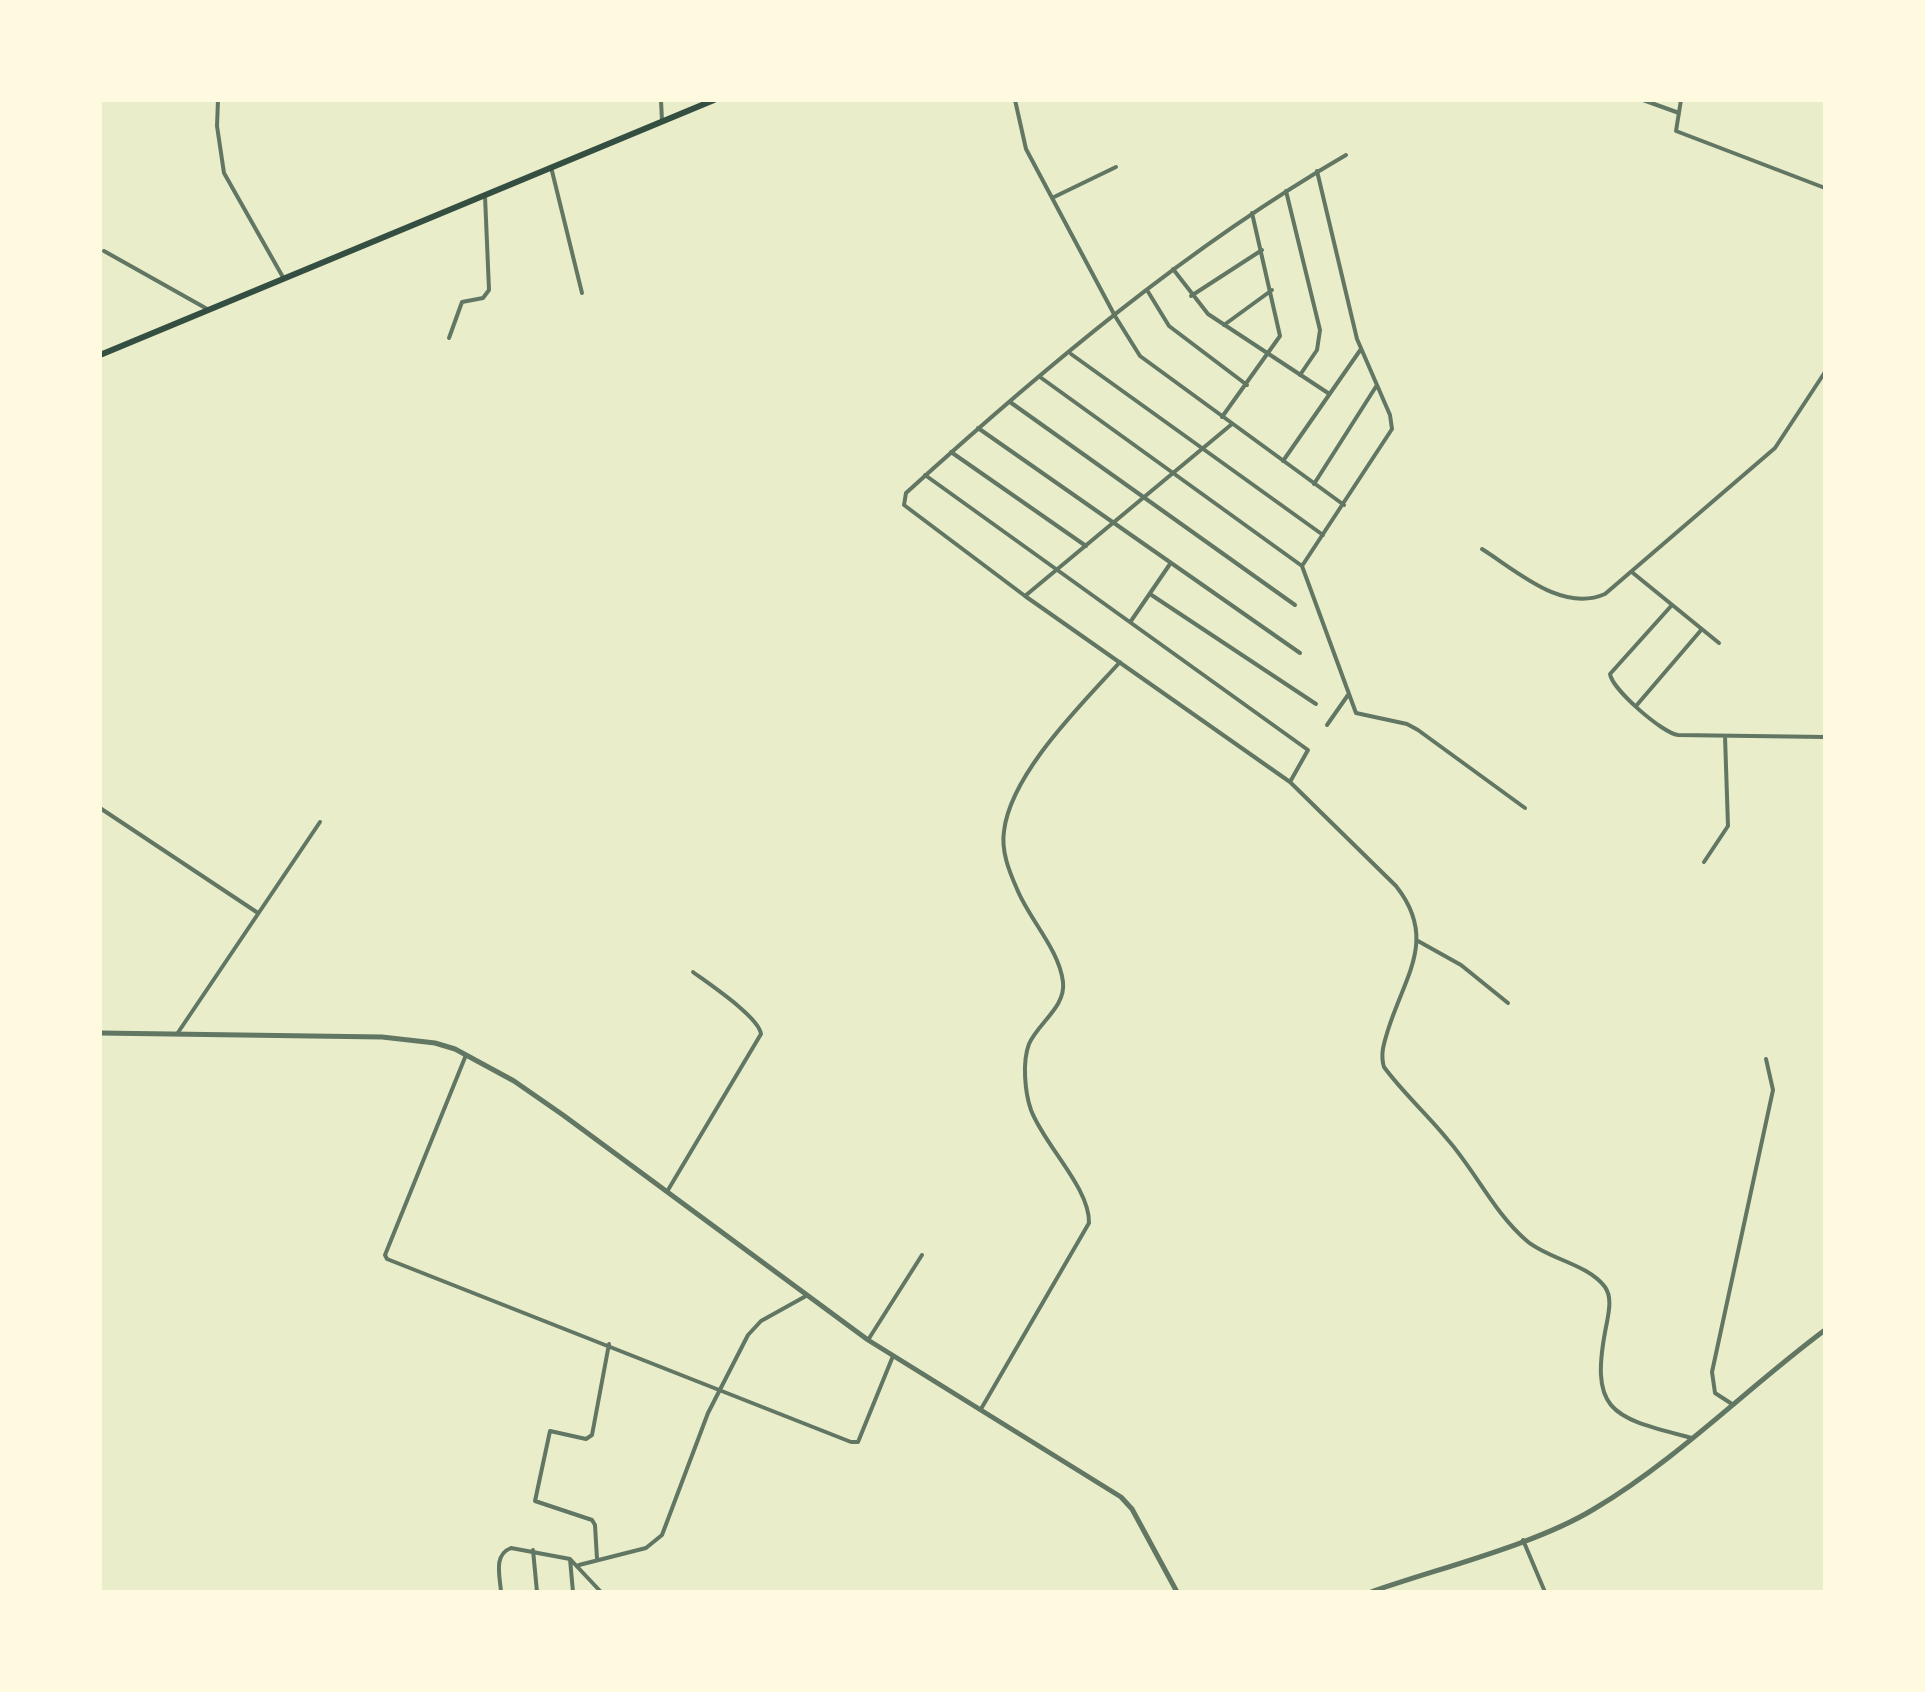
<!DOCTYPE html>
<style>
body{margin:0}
#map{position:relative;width:1925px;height:1692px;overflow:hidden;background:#e9edc9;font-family:Overpass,sans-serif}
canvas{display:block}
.frame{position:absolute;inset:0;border:102px solid #fefae0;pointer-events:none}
</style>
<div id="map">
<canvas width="1925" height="1692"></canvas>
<div class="frame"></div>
</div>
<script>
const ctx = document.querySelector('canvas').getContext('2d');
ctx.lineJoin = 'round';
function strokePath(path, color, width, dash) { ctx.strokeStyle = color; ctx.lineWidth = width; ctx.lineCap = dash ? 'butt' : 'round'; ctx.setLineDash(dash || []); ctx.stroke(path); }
strokePath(new Path2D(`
 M218 100 217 126 224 173 284 279
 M661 100 662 121
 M1015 100 1026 149 1115 316 1140 356 1344 505
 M1643 100 1679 113
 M1681 100 1676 131 1825 188
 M1346 155C1186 248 1043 369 906 493L904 505 1025 596 1290 782 1396 886C1438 939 1405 975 1388 1030 1384 1043 1380 1054 1384 1067 1403 1093 1428 1115 1448 1140 1476 1172 1494 1213 1527 1241 1548 1259 1588 1264 1605 1287 1612 1297 1609 1311 1607 1322 1588 1414 1612 1417 1692 1438
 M551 167 582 293
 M1286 191 1320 330 1317 350 1300 375
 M1052 198 1116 167
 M104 251 209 310
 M1173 269 1208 314 1328 393
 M1147 290 1169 326 1247 385
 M1191 296 1262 250
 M1224 325 1272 290
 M449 338 462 302 483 298 489 290 485 196
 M1071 354 1323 535
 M1040 377 1302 566 1356 713 1407 724 1418 730 1525 808
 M1010 402 1295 605
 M1222 417 1280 336 1252 213
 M978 428 1300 653
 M951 452 1086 546
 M1283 461 1361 349
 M925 475 1308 750 1290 782
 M1314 484 1377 385
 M1482 549C1517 571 1562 613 1605 594L1775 448 1825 372
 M1302 566 1392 429 1390 415 1357 339 1317 171
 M1633 573 1719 643
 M1150 594 1316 704
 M1025 596 1232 424
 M1672 605 1610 674C1612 689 1662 733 1678 735L1825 737
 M1131 621 1170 564
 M1636 706 1702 629
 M1327 725 1348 695
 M100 808 258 913
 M1704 862 1728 826 1725 736
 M1418 941 1461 965 1508 1003
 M177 1034 320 822
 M466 1055 385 1255 387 1259 851 1442H858L893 1356
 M668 1190 761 1034C759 1017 709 984 693 972
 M868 1340 922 1255
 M1732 1404 1715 1393 1712 1372 1773 1090 1766 1059
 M981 1409 1089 1223C1090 1188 1044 1145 1031 1110 1025 1093 1022 1062 1029 1044 1038 1023 1066 1007 1063 982 1059 949 1029 919 1017 889 1009 871 1001 851 1004 831 1011 773 1082 704 1120 662
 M1523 1540 1545 1592
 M533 1550 537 1592
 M570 1559 573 1592
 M597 1559 595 1525 592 1520 535 1501 550 1431 586 1439 592 1435 609 1344
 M579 1565 646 1548 662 1535 708 1413 748 1335 761 1321 806 1296
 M501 1592C500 1576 493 1555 511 1548L570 1559 601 1592`), '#617663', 4);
strokePath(new Path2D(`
 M100 1033 382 1037 435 1043 455 1049 514 1081 563 1115 868 1340 1121 1497 1132 1509 1177 1592
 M1371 1592C1439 1568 1535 1545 1594 1509 1678 1459 1747 1388 1825 1330`), '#617663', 5);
strokePath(new Path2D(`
 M100 355 714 100`), '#344e41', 6);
</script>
